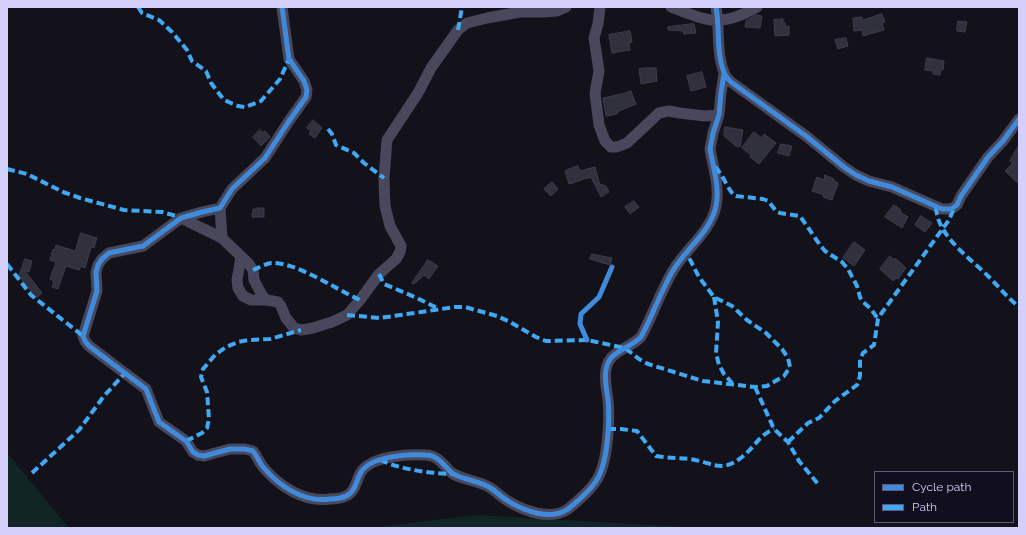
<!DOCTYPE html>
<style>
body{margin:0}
#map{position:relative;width:1026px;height:535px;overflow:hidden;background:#13121a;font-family:Raleway,sans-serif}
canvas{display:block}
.frame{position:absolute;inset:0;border:8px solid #d4cffb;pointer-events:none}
.legend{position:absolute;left:874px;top:471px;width:140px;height:52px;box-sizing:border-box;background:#110e1e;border:1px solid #5f5b76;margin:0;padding:5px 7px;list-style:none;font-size:12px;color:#d4cffb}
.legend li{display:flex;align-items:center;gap:8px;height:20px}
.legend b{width:20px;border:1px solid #5f5b76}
</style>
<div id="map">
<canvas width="1026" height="535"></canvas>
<div class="frame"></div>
<ul class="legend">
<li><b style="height:5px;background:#408adc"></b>Cycle path</li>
<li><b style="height:5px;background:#3fa9f5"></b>Path</li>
</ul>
</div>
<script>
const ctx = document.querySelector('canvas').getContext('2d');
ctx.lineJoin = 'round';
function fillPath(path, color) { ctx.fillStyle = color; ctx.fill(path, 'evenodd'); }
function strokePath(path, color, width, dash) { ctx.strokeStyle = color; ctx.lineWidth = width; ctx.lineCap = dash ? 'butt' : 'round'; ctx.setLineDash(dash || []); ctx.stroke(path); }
fillPath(new Path2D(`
 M7 453 69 528H7Z
 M475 515 704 528H371Z`), '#122525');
const building = new Path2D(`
 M882 14 885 22 882 23 884 30 863 36 862 30 854 31 853 18 862 17V20Z
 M756 15 762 16 760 28 745 27 746 21Z
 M783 19V23H785L786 27 789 26V35L775 36 774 20Z
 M958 21 967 22 965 32 957 31Z
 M694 24 696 33 684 34 683 31 668 30V27Z
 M630 31 632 42 629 43 630 50 612 53 609 35Z
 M846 38 848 46 838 49 835 40Z
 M927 58 944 61 943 70 941 69 940 75 933 74V71L925 70Z
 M645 68H656L657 81 641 84 639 69Z
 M702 72 706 87 691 91 687 76Z
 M631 91 636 104 619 111V112H617V114L606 116 603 98 622 94Z
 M313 120 322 128 315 138 309 134 311 131 307 128Z
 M725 127 743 130 740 147 736 146 724 136Z
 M260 130 262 133 265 131 270 137 261 146 253 137Z
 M754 132 762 138 764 134 776 143 759 164 750 157 751 155 742 148Z
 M781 144 792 146 789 156 778 153Z
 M1019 145V184L1005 171 1013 163 1010 161Z
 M578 166 580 171 595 167 600 185 602 184 603 186 605 185 609 192 601 197 591 177 569 184 565 171Z
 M825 175 834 179V181L838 183 832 200 823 197 824 195 812 191 817 177 824 180Z
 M552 182 558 189 551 196 544 189Z
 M634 201 639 207 630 214 625 207Z
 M894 205 901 210 900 212 908 217 902 228 885 217Z
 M257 208H264V217H252L253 209H257Z
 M921 216 932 223 925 232 915 225Z
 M81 233 97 238 94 248 91 247 85 268 81 266 79 270 66 266 58 289 52 287 54 281 50 279 56 262 50 260 53 249 55 250 56 245 75 251Z
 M854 242 865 250 854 266 843 258Z
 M592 254 612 258 610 265 590 259Z
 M890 256 894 260 895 258 906 268 898 279 896 278 893 281 880 269Z
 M25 259 32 261 29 272 24 270 42 293 36 298 19 276Z
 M428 260 438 266 429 279 424 275 414 284 412 283Z`);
fillPath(building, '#31303d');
strokePath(building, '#3f3c4d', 1);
strokePath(new Path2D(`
 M282 7 289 59 304 81 307 90 306 97 289 121 265 158 232 189 220 208 202 212 181 218 143 246 109 253 102 259 98 265 96 272 97 291 83 336 85 341 89 346 146 389 159 422 186 441 193 452 198 455 204 456 230 449H245L253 451C257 456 259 462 263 467 279 486 304 503 330 499 336 499 343 498 348 495 356 490 356 480 361 472 371 456 408 454 426 455 438 455 444 466 452 473 460 479 479 481 489 487 496 491 501 497 508 501 524 511 551 521 568 509 578 501 589 492 596 481 608 464 610 420 608 399 606 386 602 369 611 358 619 349 632 346 641 337 653 315 661 290 674 269 687 248 711 231 716 206 720 187 713 167 710 149L713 133 719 115 721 93 724 74
 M600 7 598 24 594 38 599 71 595 93 599 125 605 141 611 147H617L627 143 659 113 669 111 679 113 705 116 719 115
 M671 7C707 21 721 28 757 7
 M716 7C720 28 716 53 724 72 725 76 728 79 731 82L806 136 844 167 856 175 869 181 892 187 942 209H951L957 205 961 196 988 157 1003 141 1019 119
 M220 208 222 238
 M181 218 222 238 249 264 253 270 254 280 263 297 267 300 278 302 281 306 286 318 294 328 301 330 313 328 332 322 347 315 360 300 379 274 396 259 400 252 401 246 390 226 385 206 384 178 387 140 418 93 431 68 458 30 467 23 487 18 520 12H544L557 11 566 7
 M241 257 237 280 238 288 243 296 251 300H267`), '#48475b', 11);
strokePath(new Path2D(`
 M138 7 142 13 159 20 172 32 187 50 192 61 206 71 211 83 224 100 238 106 245 107 261 101 280 79 289 59
 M458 30 462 7
 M328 129 332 134 336 145 354 153 364 163 384 178
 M715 167C724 175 728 192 736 196L763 199 768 201 776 211 780 213 800 216 820 245 825 251 842 262 848 269 857 286 860 297 862 301 871 309 878 319
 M7 169 27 174 63 192 80 198 124 210 162 212 176 216 180 219
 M936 207C937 236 970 258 989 277 999 287 1008 298 1019 307
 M7 264 31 295 83 336
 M253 270C258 268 265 264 271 263 297 262 335 289 360 300
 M379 274 384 284 417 298 439 309
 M714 297 718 322 716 353 719 365 724 374 732 383
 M347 315 380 318 455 307H465L497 316 508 321 536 337 546 341 587 340 625 348 639 359 648 364 703 381 755 387 767 386 784 376 790 367 788 358 782 349 766 333 747 320 732 306 714 297 699 277 686 252
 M755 387 774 429 788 442 799 461 818 484
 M608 429H621L637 431 656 456C668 458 679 458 690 459 712 462 721 474 742 457 755 447 758 436 774 429
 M186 441 202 433 207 428 209 419 207 392 201 377 203 369 215 355 226 347 238 342 249 340 270 339 301 330
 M788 442 808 423 819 418 835 401 857 385 860 376V359L863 353 874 345 878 319 881 314 949 220 955 206
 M380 460C403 470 428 473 453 474
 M32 473 79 430 104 396 125 373`), '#3fa9f5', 4, [8, 4]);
strokePath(new Path2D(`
 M282 7 289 59 304 81 307 90 306 97 289 121 265 158 232 189 220 208 202 212 181 218 143 246 109 253 102 259 98 265 96 272 97 291 83 336 85 341 89 346 146 389 159 422 186 441 193 452 198 455 204 456 230 449H245L253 451C257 456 259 462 263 467 279 486 304 503 330 499 336 499 343 498 348 495 356 490 356 480 361 472 371 456 408 454 426 455 438 455 444 466 452 473 460 479 479 481 489 487 496 491 501 497 508 501 524 511 551 521 568 509 578 501 589 492 596 481 608 464 610 420 608 399 606 386 602 369 611 358 619 349 632 346 641 337 653 315 661 290 674 269 687 248 711 231 716 206 720 187 713 167 710 149L713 133 719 115 721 93 724 74
 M716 7C720 28 716 53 724 72 725 76 728 79 731 82L806 136 844 167 856 175 869 181 892 187 942 209H951L957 205 961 196 988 157 1003 141 1019 119
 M587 340 580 324 581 314 599 297 612 267`), '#408adc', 5);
</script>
